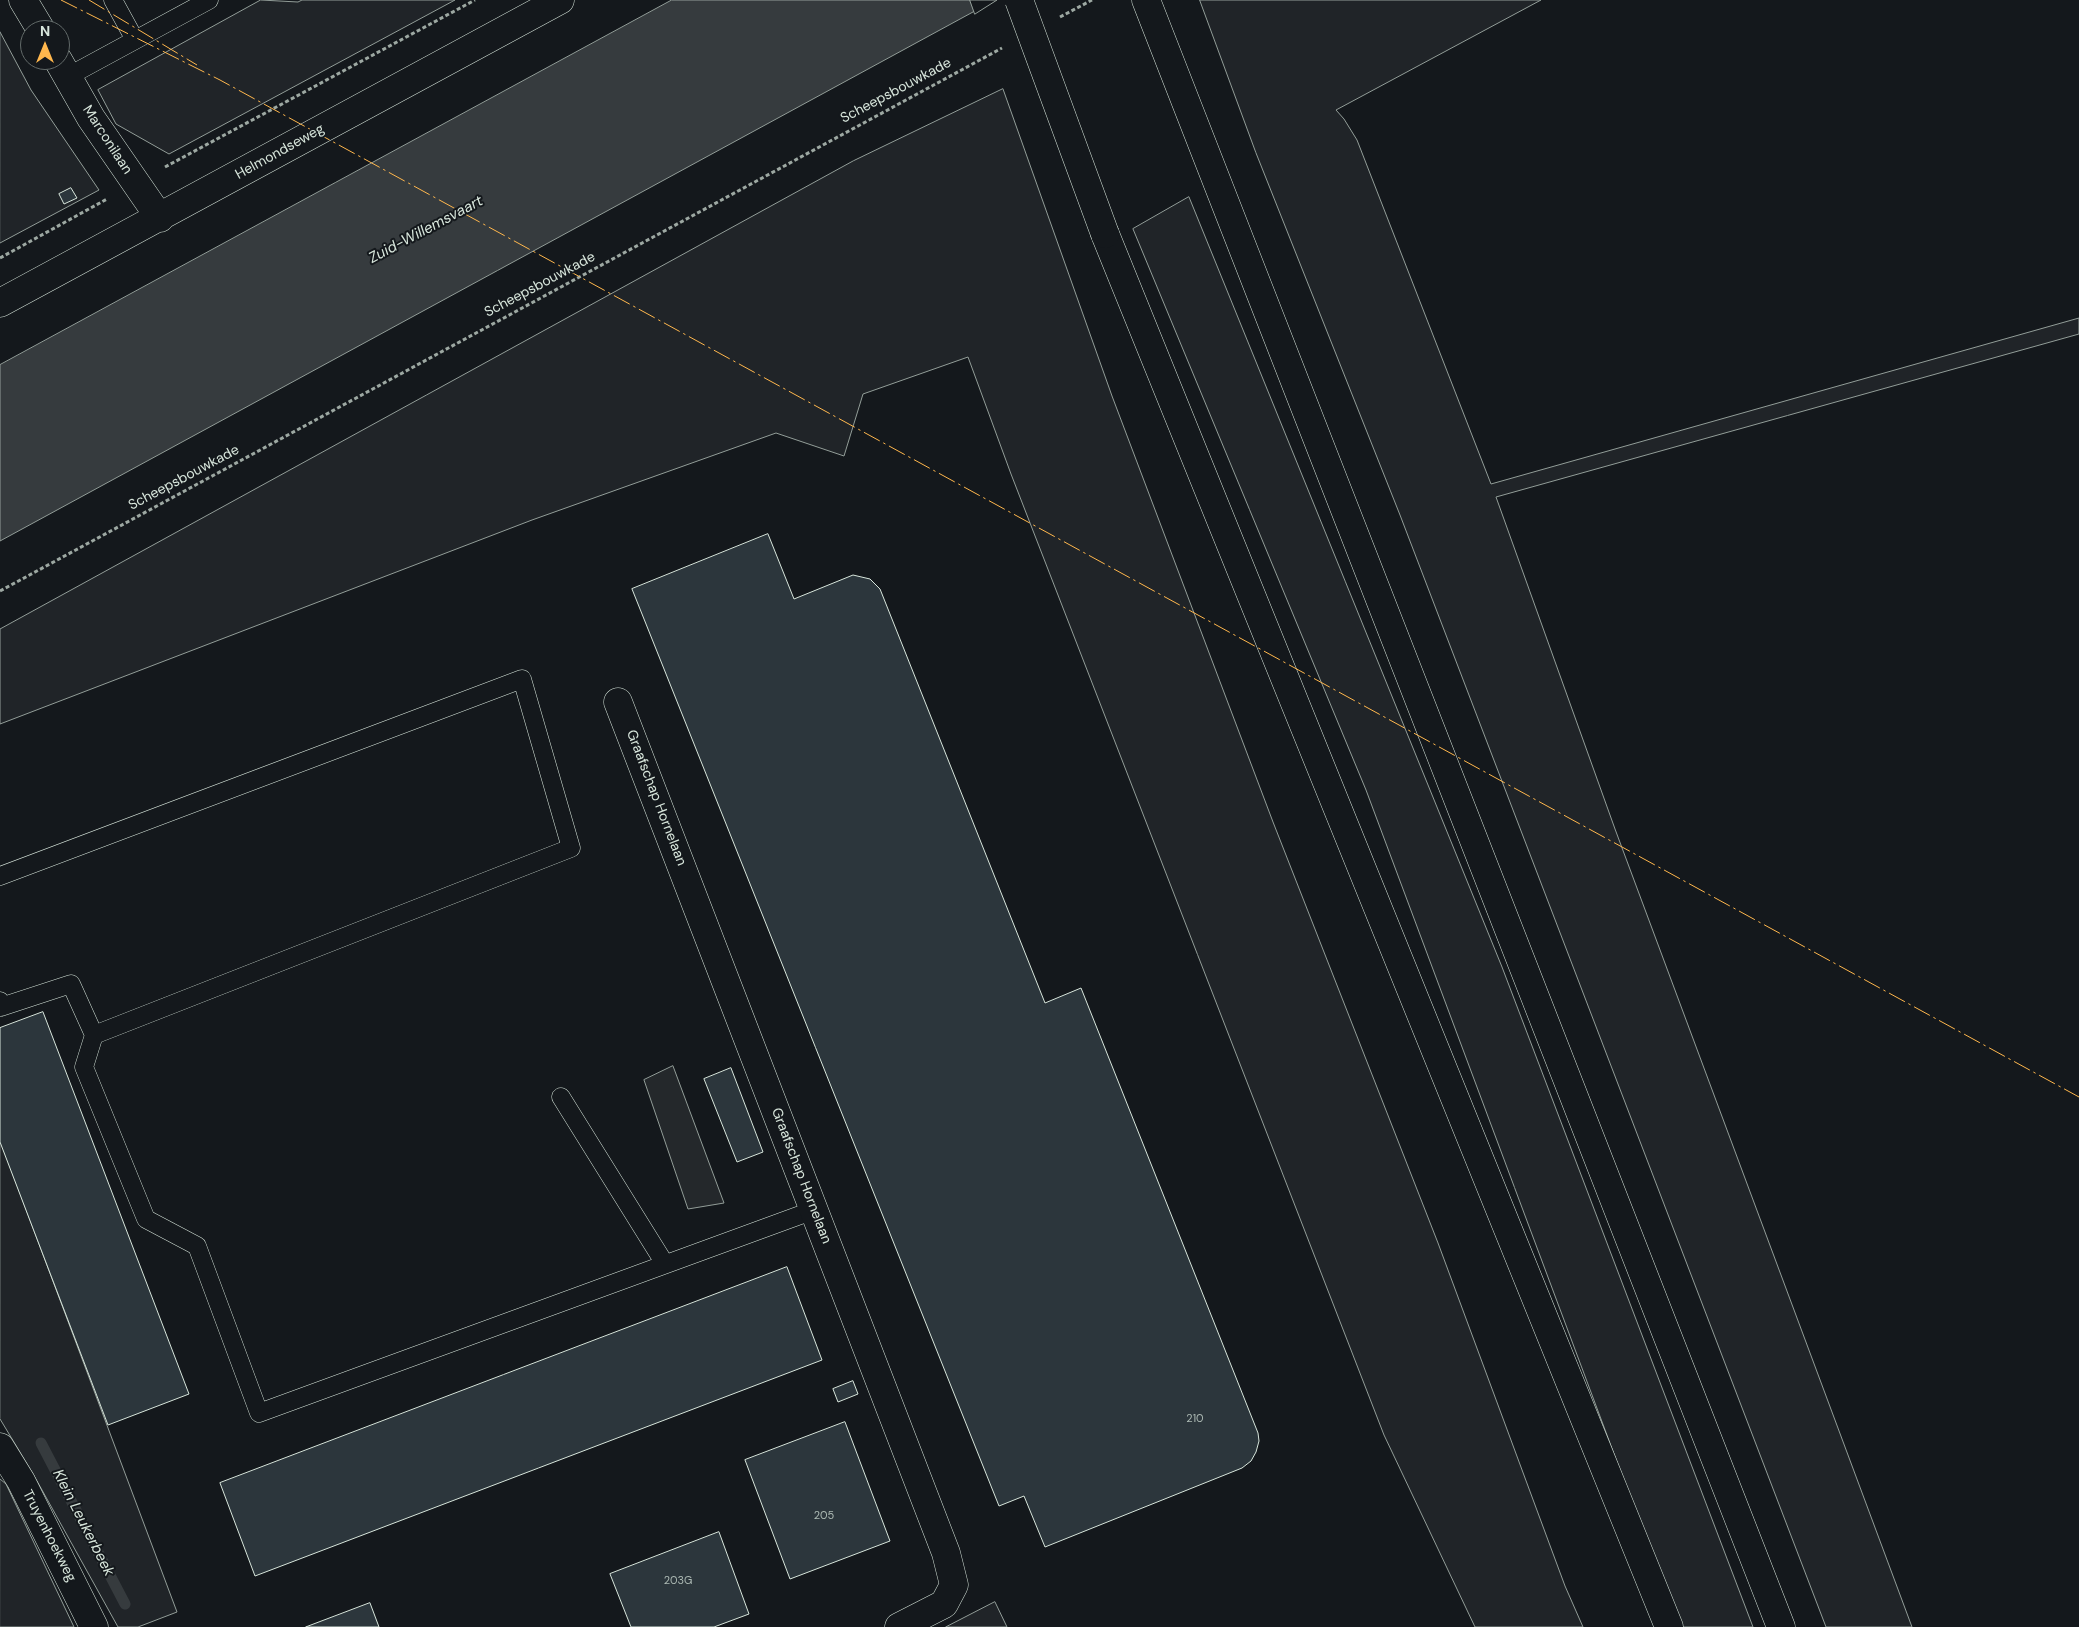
<!DOCTYPE html>
<style>
body{margin:0}
#map{position:relative;width:2079px;height:1627px;overflow:hidden;background:#14181c;font-family:"DM Sans",sans-serif}
canvas{display:block}
.north{position:absolute;left:20px;top:20px;width:50px;height:50px;box-sizing:border-box;background:#14181c;border:1px solid #626a69;border-radius:50%;rotate:0deg;font-size:14px;font-weight:700;line-height:20px;text-align:center;color:#d8e6dc}
.north::after{content:'';display:block;margin:auto;width:18px;height:22px;background:#ffb74d;clip-path:polygon(50% 0,100% 100%,50% 72%,0 100%)}
</style>
<div id="map">
<canvas width="2079" height="1627"></canvas>
<div class="north">N</div>
</div>
<script>
const ctx = document.querySelector('canvas').getContext('2d');
ctx.lineJoin = 'round';
function fillPath(path, color) { ctx.fillStyle = color; ctx.fill(path, 'evenodd'); }
function strokePath(path, color, width, dash) { ctx.strokeStyle = color; ctx.lineWidth = width; ctx.lineCap = dash ? 'butt' : 'round'; ctx.setLineDash(dash || []); ctx.stroke(path); }
function write(font, color, halo, rows, align = 'center') {
  ctx.font = font + ' "DM Sans",sans-serif'; ctx.lineWidth = 4; ctx.setLineDash([]); ctx.textBaseline = 'middle'; ctx.strokeStyle = halo; ctx.fillStyle = color; for (const [text, x, y, turn = 0] of rows) {
    ctx.save(); ctx.translate(x, y); ctx.rotate((+turn || 0) * Math.PI / 180); ctx.textAlign = isNaN(turn) ? turn : align; if (halo) ctx.strokeText(text, 0, 0); ctx.fillText(text, 0, 0); ctx.restore();
  }
}
const green = new Path2D(`
 M261 0 298 2 302 0H455L169 154 116 124 98 90Z
 M1200 0H1541L1336 110 1344 119 1357 140 1491 484 2079 318V334L1496 497 1615 829 1912 1627H1826L1400 515 1256 153Z
 M0 32 31 90 99 190 0 243Z
 M1003 89 1112 396 1273 822 1438 1243 1565 1586 1583 1627H1475L1384 1435 1011 474 968 357 863 394 844 456 776 433 532 520 0 724V629L853 161Z
 M1189 197 1502 967 1753 1627H1681L1663 1585 1366 790 1133 229Z
 M0 1140 177 1612 138 1627H118L32 1472 0 1419Z
 M0 1479 6 1484 74 1627H0Z
 M995 1602 1007 1627H946Z`);
fillPath(green, '#202428');
strokePath(green, '#939e99', 1);
const parking = new Path2D(`
 M673 1066 724 1203 688 1209 644 1080Z`);
fillPath(parking, '#24282b');
strokePath(parking, '#939e99', 1);
const water = new Path2D(`
 M672 0H995L0 541V365Z`);
fillPath(water, '#363b3e');
strokePath(water, '#939e99', 1);
const pier = new Path2D(`
 M970 0H997L975 14Z`);
fillPath(pier, '#14181c');
strokePath(pier, '#939e99', 1);
strokePath(new Path2D(`
 M41 1443 125 1604`), '#363b3e', 11);
const building = new Path2D(`
 M71 188 77 198 64 204 59 194Z
 M768 534 794 599 853 575 870 579 880 589 1045 1003 1081 988 1258 1433 1259 1441 1256 1452 1251 1461 1242 1468 1045 1547 1024 1496 999 1506 632 589Z
 M43 1012 189 1394 108 1425 0 1142V1028Z
 M731 1068 763 1152 737 1162 704 1079Z
 M787 1267 822 1360 255 1576 220 1483Z
 M853 1381 858 1394 838 1402 833 1389Z
 M845 1422 890 1541 790 1579 745 1460Z
 M719 1532 749 1614 714 1627H631L610 1574Z
 M370 1603 379 1627H306Z`);
fillPath(building, '#2c363c');
strokePath(building, '#d8e6dc', 1);
const service = new Path2D(`
 M113 0 135 40
 M67 77 209 0
 M0 876 522 679 571 848 94 1035 71 984 1 1007 0 1001
 M94 1035 84 1067 146 1219 197 1246 259 1413 814 1210
 M561 1097 665 1264`);
const minor = new Path2D(`
 M23 0 41 30
 M58 60 91 118 160 218
 M0 303 560 0
 M618 702 946 1553 954 1585 944 1604 899 1627
 M0 1447 21 1481 94 1627`);
const motorway = new Path2D(`
 M1146 0 1781 1627
 M1105 234 1669 1627`);
strokePath(service, '#d8e6dc', 19);
strokePath(minor, '#d8e6dc', 29);
strokePath(motorway, '#d8e6dc', 29);
strokePath(new Path2D(`
 M1060 17 1092 0
 M165 167 475 0
 M0 258 107 199
 M0 591 1002 48`), '#9da8a2', 3, [4, 2.5]);
strokePath(service, '#14181c', 18);
strokePath(minor, '#14181c', 28);
strokePath(motorway, '#14181c', 28);
const motorwayBridge = new Path2D(`
 M1019 0 1105 234`);
strokePath(motorwayBridge, '#d8e6dc', 29, []);
strokePath(motorwayBridge, '#14181c', 28);
strokePath(new Path2D(`
 M61 0 220 80 2079 1097
 M89 0 197 65`), '#ffb74d', 1, [18, 4, 2.5, 4]);
write('11px', '#adbab4', null, [
 ["210",1195,1419],
 ["205",824,1516],
 ["203G",678,1581]
]);
write('14px', '#d8e6dc', '#14181c', [
 ["Scheepsbouwkade",896,91,-28],
 ["Marconilaan",107,140,57],
 ["Helmondseweg",280,152,-29],
 ["Scheepsbouwkade",540,285,-28],
 ["Scheepsbouwkade",184,478,-28],
 ["Graafschap Hornelaan",656,798,69],
 ["Graafschap Hornelaan",801,1176,69],
 ["Truyenhoekweg",49,1536,63]
]);
write('italic 15px', '#d8e6dc', '#14181c', [
 ["Zuid-Willemsvaart",426,230,-28],
 ["Klein Leukerbeek",83,1523,63]
]);
</script>
